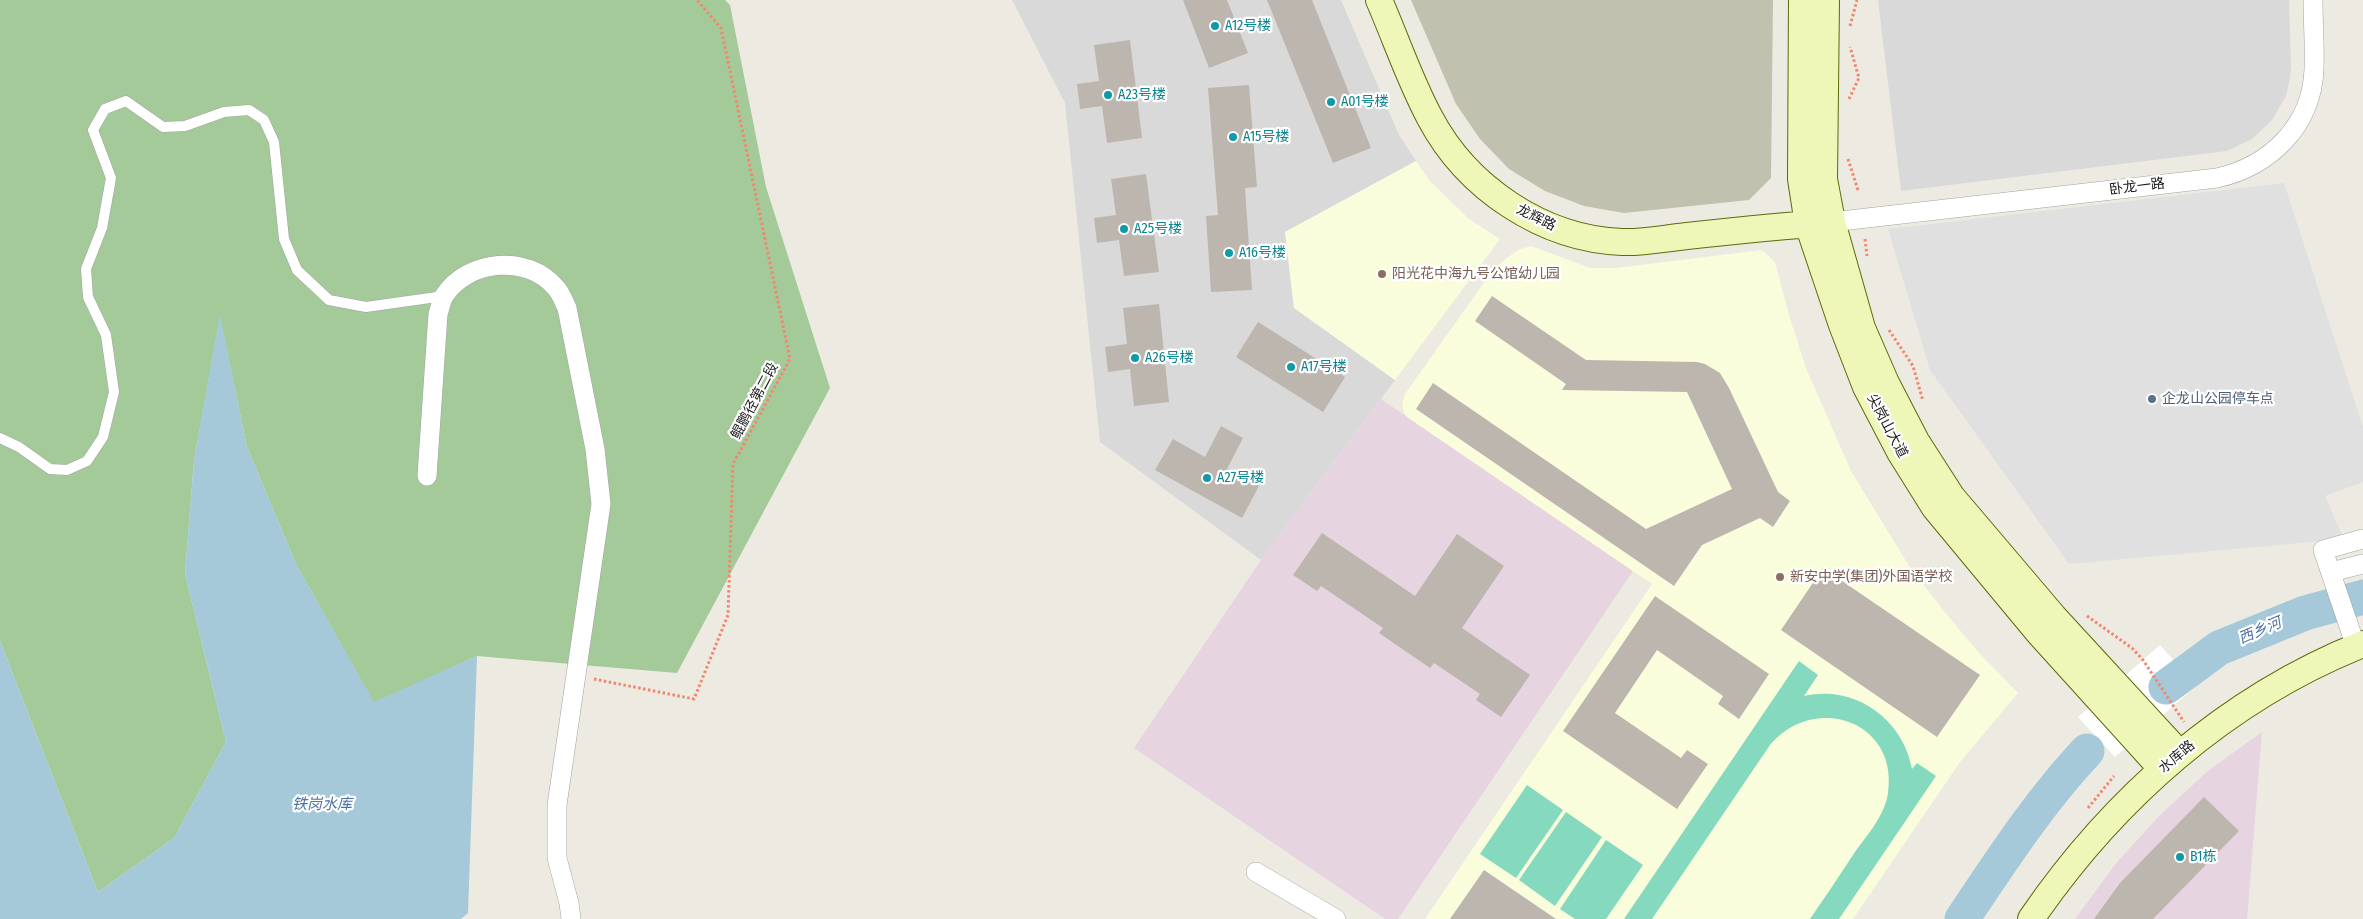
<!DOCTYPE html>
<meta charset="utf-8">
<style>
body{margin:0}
canvas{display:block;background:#edeae2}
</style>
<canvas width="2363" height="919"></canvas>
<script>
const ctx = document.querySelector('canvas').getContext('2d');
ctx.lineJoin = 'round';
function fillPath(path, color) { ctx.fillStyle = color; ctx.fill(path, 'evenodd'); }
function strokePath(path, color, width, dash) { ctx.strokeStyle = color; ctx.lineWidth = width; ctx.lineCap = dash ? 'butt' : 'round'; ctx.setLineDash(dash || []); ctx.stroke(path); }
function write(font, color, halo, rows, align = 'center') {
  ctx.font = font + ' "Fira Sans Condensed","Noto Sans SC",sans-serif'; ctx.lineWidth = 4.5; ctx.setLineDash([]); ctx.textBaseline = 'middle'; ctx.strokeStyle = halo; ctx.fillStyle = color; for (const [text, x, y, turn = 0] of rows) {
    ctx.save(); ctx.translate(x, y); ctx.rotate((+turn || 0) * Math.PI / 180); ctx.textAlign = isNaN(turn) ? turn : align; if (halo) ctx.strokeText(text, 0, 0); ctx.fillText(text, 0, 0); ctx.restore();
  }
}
fillPath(new Path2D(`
 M1012 0H1341L1399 135 1416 161 1285 232 1294 308 1395 380 1261 560 1100 442 1065 103Z
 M1878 0H2289L2291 69 2289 83 2286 96 2272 120 2252 139 2227 151 1901 191Z`), '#dad9d9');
fillPath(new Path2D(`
 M1381 399 1633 571 1398 919H1385L1134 748 1261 560Z
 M2262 732 2247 919H2075L2117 862 2161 814 2209 770Z`), '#e6d5e1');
fillPath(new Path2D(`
 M1416 161 1430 181 1469 219 1500 239 1395 380 1294 308 1285 232Z
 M1531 246 1590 268H1616L1762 250 1775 262 1789 315 1806 368 1851 471 1909 566 1943 610 1979 653 2018 693 1960 762 1853 919H1425L1652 584 1407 417 1404 412 1402 405 1405 394 1488 277 1503 261 1518 250Z`), '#fafddb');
fillPath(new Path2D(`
 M1411 0H1773L1771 178 1749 200 1624 213 1584 206 1545 191 1509 169 1480 139 1456 104Z`), '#c0c1ae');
fillPath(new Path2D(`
 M0 0H725L730 5 766 187 830 388 677 673 477 656 374 703 296 564 247 447 220 317 194 460 185 574 226 742 174 838 98 892 0 641Z`), '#a4ca99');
fillPath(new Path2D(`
 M1799 661 1818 675 1804 696C1855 684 1903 719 1912 769L1917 763 1936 776 1839 919H1810C1825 897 1840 875 1855 852 1868 834 1885 815 1888 793 1899 722 1815 692 1770 745L1652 919H1624Z
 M1527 785 1563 810 1516 878 1480 854Z
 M1566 812 1602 837 1555 906 1519 880Z
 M1606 840 1643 865 1606 919H1575L1560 909Z`), '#84d9bf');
fillPath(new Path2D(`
 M2284 183 2363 427V482L2325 496 2344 539 2069 564 1930 370 1888 229Z`), '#e0e0e0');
fillPath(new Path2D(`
 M220 315 247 447 296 564 374 702 477 656 468 913 461 919H0V641L98 892 174 838 226 742 185 574 194 460Z`), '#a5c9d9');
fillPath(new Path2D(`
 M2160 645 2196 686 2115 757 2078 717Z`), '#fff');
strokePath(new Path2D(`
 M2166 687 2219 648 2305 613 2363 597
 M1962 919C2001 861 2039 802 2087 751`), '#a5c9d9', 35);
fillPath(new Path2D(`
 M1183 0H1227L1248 53 1209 68Z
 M1267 0H1312L1371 148 1333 163Z
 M1130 40 1142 138 1107 143 1102 106 1080 109 1077 84 1099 81 1094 45Z
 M1249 85 1257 187 1245 188 1252 290 1211 292 1206 216 1218 215 1208 88Z
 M1146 174 1159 272 1124 276 1119 240 1097 243 1094 218 1116 215 1111 179Z
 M1492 296 1586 360 1697 362 1705 364 1720 373 1729 388 1778 492 1790 501 1773 527 1760 518 1702 545 1674 586 1416 409 1433 383 1646 529 1732 489 1687 392 1562 390 1566 384 1475 321Z
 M1159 304 1169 402 1134 406 1130 369 1108 372 1105 347 1127 344 1123 308Z
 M1258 322 1345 377 1323 412 1236 357Z
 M1221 426 1243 438 1227 469 1259 486 1242 518 1155 470 1173 439 1205 457Z
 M1322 533 1415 596 1457 534 1504 566 1462 628 1530 675 1501 717 1476 700 1480 694 1434 663 1430 668 1379 633 1383 628 1321 586 1317 591 1293 575Z
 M1823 568 1980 675 1937 737 1781 630Z
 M1655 596 1769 674 1739 719 1718 704 1723 696 1657 650 1615 713 1681 758 1687 750 1708 764 1677 809 1563 731Z
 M2204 797 2239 831 2153 919H2094L2120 883Z
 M1484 870 1556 919H1450Z`), '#bdb6af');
const lane = new Path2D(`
 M0 438 19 447 50 469 67 470 87 461 103 437 114 392 106 335 88 297 86 269 102 228 111 178 93 130 105 109 126 101 163 127 185 126 224 112 249 110 264 120 274 142 284 239 297 270 329 300 366 307 444 296`);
const street = new Path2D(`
 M1832 222 2217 178C2270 166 2312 126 2314 69 2315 46 2313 23 2313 0
 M427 476 438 314C440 309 441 301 444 296 468 259 528 254 556 288 561 293 564 302 567 308L595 449 601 504 557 805V858L569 903 571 919
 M2331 572 2363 564
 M2356 647 2323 550 2363 539
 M1256 872 1336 919`);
const secondary = new Path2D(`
 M1379 0C1396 39 1410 81 1430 118 1467 188 1543 239 1622 242 1643 243 1666 238 1687 236 1733 231 1780 226 1826 223
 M1802 0 1801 179 1808 224 1842 325 1866 387 1900 452 1935 508 2038 632 2162 769
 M1826 0 1824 179 1832 222 1862 328 1886 383 1916 441 1952 497 2054 617 2180 754
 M2031 919C2113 799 2227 698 2363 644`);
strokePath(lane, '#a3a3a3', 11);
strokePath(street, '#a3a3a3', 20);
strokePath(secondary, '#5a6c0a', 28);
strokePath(new Path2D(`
 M1850 26 1857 0
 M1849 99 1859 78 1850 47
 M1848 159 1858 190
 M1865 239 1867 256
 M1889 330 1913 366 1923 401
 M2087 616 2132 648 2143 660 2184 722
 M594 679 694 699 728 615 733 464 790 359 721 28 697 0
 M2088 808 2114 776`), '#f2866e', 3, [2.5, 2.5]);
strokePath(lane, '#fff', 10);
strokePath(street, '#fff', 19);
strokePath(secondary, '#eef6b8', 26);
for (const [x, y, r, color] of [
 [1215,26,5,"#0f9aa8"],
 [1108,95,5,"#0f9aa8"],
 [1331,102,5,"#0f9aa8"],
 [1233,137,5,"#0f9aa8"],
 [1124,229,5,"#0f9aa8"],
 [1229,253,5,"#0f9aa8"],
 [1382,274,5,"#8d6e63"],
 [1135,358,5,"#0f9aa8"],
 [1291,367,5,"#0f9aa8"],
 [2152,399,5,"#5c6f8a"],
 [1207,478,5,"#0f9aa8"],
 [1780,577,5,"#8d6e63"],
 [2180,857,5,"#0f9aa8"]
]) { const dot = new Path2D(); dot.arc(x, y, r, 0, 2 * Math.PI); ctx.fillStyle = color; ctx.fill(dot); strokePath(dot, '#fff', 2); }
write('14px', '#0d838f', '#fff', [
 ["A12号楼",1225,26],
 ["A23号楼",1118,95],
 ["A01号楼",1341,102],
 ["A15号楼",1243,137],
 ["A25号楼",1134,229],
 ["A16号楼",1239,253],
 ["A26号楼",1145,358],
 ["A17号楼",1301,367],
 ["A27号楼",1217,478],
 ["B1栋",2190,857]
], 'left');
write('14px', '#1c1c1c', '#fff', [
 ["卧龙一路",2137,187,-7],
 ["龙辉路",1536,218,26],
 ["鲲鹏径第二段",755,401,-62],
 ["尖岗山大道",1887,426,62],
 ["水库路",2177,757,-40]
]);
write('14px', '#785e54', '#fff', [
 ["阳光花中海九号公馆幼儿园",1392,274],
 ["新安中学(集团)外国语学校",1790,577]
], 'left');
write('14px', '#4e5e75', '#fff', [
 ["企龙山公园停车点",2162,399]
], 'left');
write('italic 15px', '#4e73a6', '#fff', [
 ["西乡河",2260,631,-23],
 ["铁岗水库",322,805]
]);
</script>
